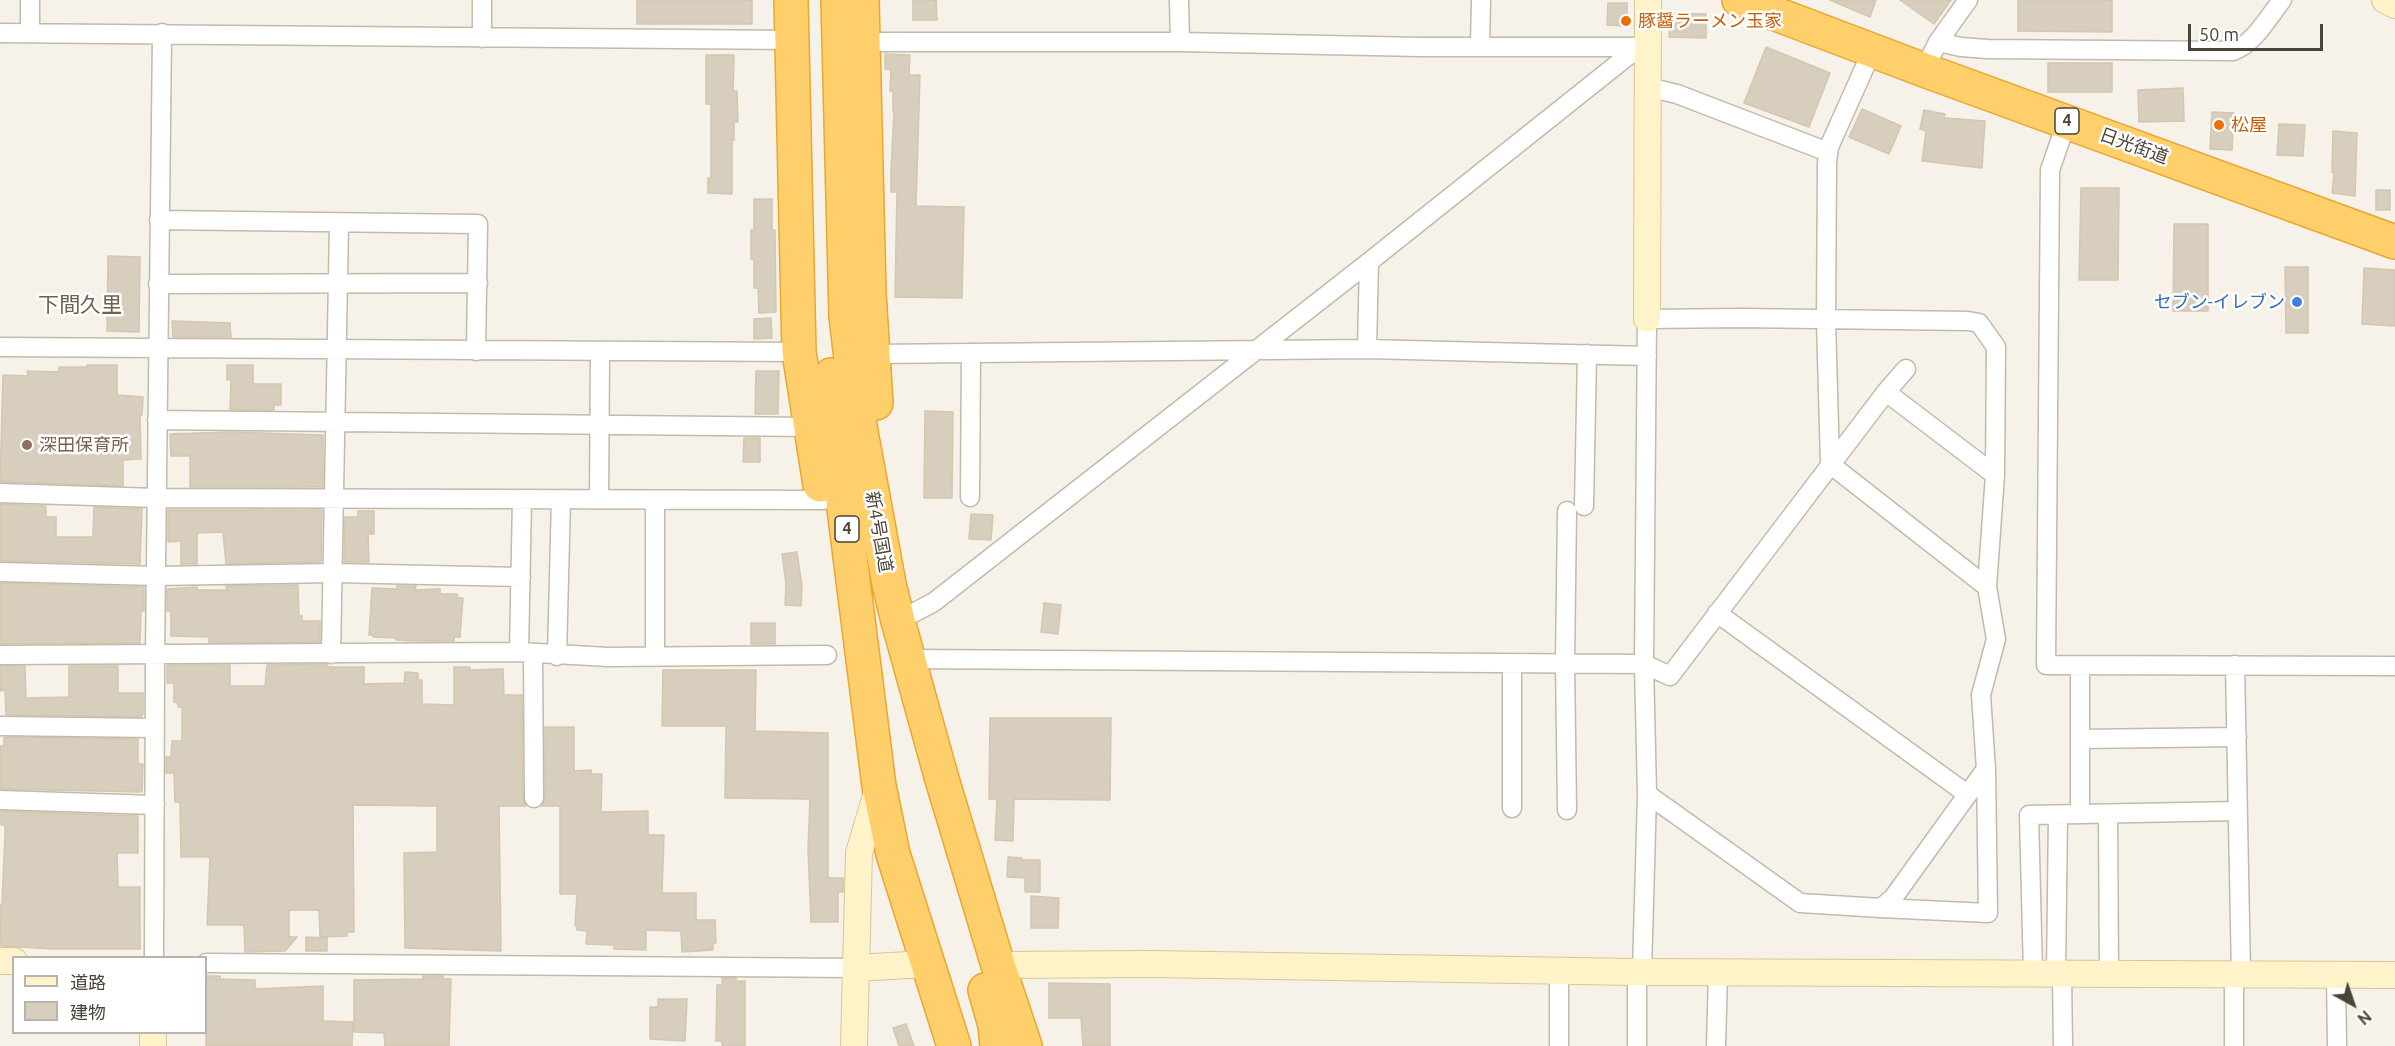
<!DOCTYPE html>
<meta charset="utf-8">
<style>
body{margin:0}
#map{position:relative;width:2395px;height:1046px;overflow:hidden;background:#f6f2e9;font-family:Ubuntu,"Noto Sans JP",sans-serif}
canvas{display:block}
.legend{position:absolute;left:12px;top:956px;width:195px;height:78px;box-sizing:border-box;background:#fff;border:2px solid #b7b4af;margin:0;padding:8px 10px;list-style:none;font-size:18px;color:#4a4337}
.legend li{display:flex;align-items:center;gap:12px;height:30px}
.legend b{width:30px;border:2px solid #b7b4af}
.north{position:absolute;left:2323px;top:974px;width:60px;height:60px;-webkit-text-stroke:4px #fff;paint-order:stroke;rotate:140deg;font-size:16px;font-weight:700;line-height:24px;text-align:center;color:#4a4337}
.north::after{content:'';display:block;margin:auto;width:21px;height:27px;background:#4a4337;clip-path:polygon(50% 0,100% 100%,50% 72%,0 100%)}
.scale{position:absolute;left:2188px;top:24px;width:135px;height:27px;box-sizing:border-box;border:3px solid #4a4337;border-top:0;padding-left:8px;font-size:18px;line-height:21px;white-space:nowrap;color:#4a4337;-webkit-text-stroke:4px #fff;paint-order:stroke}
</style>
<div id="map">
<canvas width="2395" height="1046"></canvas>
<ul class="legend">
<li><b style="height:8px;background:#fff3ca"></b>道路</li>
<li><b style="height:16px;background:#d8cebe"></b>建物</li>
</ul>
<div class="north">N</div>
<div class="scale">50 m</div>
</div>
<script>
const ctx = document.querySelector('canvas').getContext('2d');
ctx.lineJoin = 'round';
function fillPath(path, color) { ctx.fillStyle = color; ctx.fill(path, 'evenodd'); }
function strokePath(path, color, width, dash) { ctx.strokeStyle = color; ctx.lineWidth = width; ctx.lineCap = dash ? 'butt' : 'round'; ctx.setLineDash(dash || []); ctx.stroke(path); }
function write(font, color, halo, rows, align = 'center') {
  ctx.font = font + ' Ubuntu,"Noto Sans JP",sans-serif'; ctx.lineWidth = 5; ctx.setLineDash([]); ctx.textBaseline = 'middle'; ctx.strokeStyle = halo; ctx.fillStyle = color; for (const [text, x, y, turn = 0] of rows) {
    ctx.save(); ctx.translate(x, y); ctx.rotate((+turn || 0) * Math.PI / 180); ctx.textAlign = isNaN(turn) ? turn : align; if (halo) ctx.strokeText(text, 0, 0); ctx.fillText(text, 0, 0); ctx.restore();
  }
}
const building = new Path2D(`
 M637 0H752V24H637Z
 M913 0H936L937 20H913Z
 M1830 0H1876L1870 17Z
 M1900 0H1951L1934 24Z
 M2018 0H2112V32L2018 31Z
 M1608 3H1627V26L1607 25Z
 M1670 13 1706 14V38L1669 37Z
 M1766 47 1830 73 1809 127 1744 103Z
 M885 54 910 55 909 75H920L916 206 964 207 962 298 895 297 897 192H891V171L894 111H893V91H890L891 70 885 69Z
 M706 55H734L733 91H737L738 122H734V140H732V194L708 193V178H711V104H706Z
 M2048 63H2112V92H2048Z
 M2183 88 2184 121 2139 122 2138 90Z
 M1862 109 1901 126 1889 154 1849 137Z
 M1924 110 1945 114 1944 118 1985 121 1982 168 1922 161 1926 131 1920 129Z
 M2212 112 2234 113 2232 150 2210 149Z
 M2279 124 2305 125 2303 156 2277 155Z
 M2333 131 2357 133 2355 196 2332 193 2334 173 2332 172Z
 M2081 188H2119L2118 280H2079Z
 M2376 190H2390V210H2376Z
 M754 199H772V230H775L776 312 759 313 758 288H754V260L751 259V230H754Z
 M2174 224H2208V311H2173Z
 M108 256 140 257 139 332 107 331Z
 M2285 267H2308V333H2286Z
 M2364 268 2395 270V326L2362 324Z
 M771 318 772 338 754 339V319Z
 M172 321 230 323 231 337H173Z
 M87 365H117V395L143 397 142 415H140L141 459 123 460V486L0 482 3 375 28 376 27 371 59 372V367H87Z
 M227 365H253V384H281V405H274V410H230L231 380H227Z
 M756 371H779L778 414H755Z
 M925 411 953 412 952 498H924Z
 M230 432 323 435V487H190V456H171L170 434Z
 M744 438H760V462H743Z
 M0 504 46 506V517H56V537H93L94 507 142 509 140 564 0 561Z
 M168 510H322L321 562 226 564 223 532 197 533V564H181V541L168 542Z
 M358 511H374V534H368L369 562H344L345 517H358Z
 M971 514 993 515 991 540 969 539Z
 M797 552 802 586 801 606 785 605 786 584 782 554Z
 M0 583 144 587V611H141L140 643 0 644Z
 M298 585 299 616H302V621H320V642L209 643V637L171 636V611H167V589L197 587V590H227L226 586Z
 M397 586H416L415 590 440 589V594H457L458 598H463L460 637H454V641H416L396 640V638L373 637V635H369L372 588 397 589Z
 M1044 603 1061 605 1058 634 1041 632Z
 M751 623H775V644H751Z
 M327 664V667H364V684L404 683 405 672 418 673V680H422V704L454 705V667H470V670L503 669 504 695H522L523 798 526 806H499L501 951 405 948 404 853 437 852V806L353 805 354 932H347V936L320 937 319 910H289V937H297L285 951 245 952 244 925H207L210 857H181L180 802H175L174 773H166V757H171L172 741H182V707H178V703L174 702V683H167V665H230V686H265L267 665Z
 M0 666H25L26 698 69 697V666H118V693H143V714L141 717 6 715 5 690 0 691Z
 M663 670H756L755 731 828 733V878H843V892H838V922H811L808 849 810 799 725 798 726 726H662Z
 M990 718H1111L1110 800 1014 799 1013 841 995 840 997 799H989Z
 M545 727H574V771L591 770V774H602L601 812 648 811V835H664L662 893H696V920H715L716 943H713V950L682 952 681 931 646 930V950L614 949V945L586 944 587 931 577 930V926H575L577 894H560V806H541L545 798Z
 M6 737 138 739V764H143L142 792 0 789V746H4V738Z
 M1 811 138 816V853H117L118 887H140V949H55L1 946 0 905 2 904 5 835V825H1Z
 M1008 857 1022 858V860H1040V892H1025V878L1007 877Z
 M1031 896 1059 898 1058 928H1031Z
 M306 937 327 938V951H306Z
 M206 976H220V979L255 980V989L323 986V1021L353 1022 352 1046H206Z
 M423 976H443V979H451L449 1046H385L384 1033 354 1032V980L423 979Z
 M722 978H736V981H745V1046H722V1041H716L717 985H722Z
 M1049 983 1110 984V1046H1083L1081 1018H1049Z
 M658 999H687L685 1041 650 1039V1007H658Z
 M906 1024 914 1046H899L893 1028Z`);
fillPath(building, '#d8cebe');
strokePath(building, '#d4c6b0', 1.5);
const street = new Path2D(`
 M1179 0 1180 42
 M30 32V0
 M0 33 792 40
 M482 38V0
 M863 42H1180L1420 47H1644
 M1938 42 1961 47 1987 49 2233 51C2254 44 2269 16 2282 0
 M1480 46 1481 0
 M1924 70 1938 42 1968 0
 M1648 87 1677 94 1828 152
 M2067 121 2050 170 2046 665 2395 666
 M159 220 478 224 476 351
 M158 284 478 283
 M0 347 799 352
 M1367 349 1369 262
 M874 354 1367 349 1647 356
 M1886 392 1906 369
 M157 420 811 427
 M1830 464 1826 320 1827 163 1829 147 1872 51
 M1830 464 1987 587
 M0 493 156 498 823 500
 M970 497 971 353
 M599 499 600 352
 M1584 506 1587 354
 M1567 511 1565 663 1567 810
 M0 572 156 576 334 573 521 577
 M1717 613 1967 794
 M898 621 934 602 1369 262 1639 47
 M519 652 522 499
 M533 653 534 798
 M331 654 339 224
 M0 655 519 652 608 657 827 655
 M557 656 561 499
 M655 657V500
 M910 659 1644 664 1670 676 1886 392 1995 475
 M2235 665 2241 975
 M0 726 155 728
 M2080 739 2237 737
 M0 800 155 805
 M1512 808V663
 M2080 814V665
 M2108 814 2109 974
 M1881 908 1988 913 1986 769
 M154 958 155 654 162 33
 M206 963 855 968
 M1559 970V1046
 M1642 972 1647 794 1644 664 1647 319 1742 318 1968 321 1979 323 1996 347 1995 475 1987 587 1996 639 1981 695 1986 769 1893 898 1881 908 1800 903 1647 794
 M2033 973 2029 815 2238 811
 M2056 973 2058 815
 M2062 973 2063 1046
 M2336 975 2337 1046
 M1637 1046V972
 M1716 1046 1718 972
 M2234 1046V974`);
const secondary = new Path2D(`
 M2385 0 2395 5
 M1647 319 1648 0
 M0 961H14
 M998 965 1151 964 1637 972 2395 975
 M855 968 927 964
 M153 1046V1032
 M854 1046 859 853 879 786`);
const highway = new Path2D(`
 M791 0 799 352 820 485
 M838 0 846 316 857 410 889 584 898 621 941 776 998 965 1025 1046
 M862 0 869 293 876 403
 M1739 0 1924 70 2395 242
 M831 375 840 477 879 786 893 854 954 1046
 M985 990 995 1025 997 1046`);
strokePath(street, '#c2baab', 21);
strokePath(secondary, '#d9c796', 28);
strokePath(highway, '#eaa72f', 36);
strokePath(street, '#fff', 18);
strokePath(secondary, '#fff3ca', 26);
strokePath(highway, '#ffcf6b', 33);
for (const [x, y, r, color] of [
 [1626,21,6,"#e8710a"],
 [2219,125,6,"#e8710a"],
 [2297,302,6,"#3f7fe0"],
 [27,445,6,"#8d6e63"]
]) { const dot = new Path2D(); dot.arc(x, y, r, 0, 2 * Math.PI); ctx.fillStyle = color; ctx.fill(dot); strokePath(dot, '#fff', 2); }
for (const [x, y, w] of [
 [2067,121,24],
 [847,529,24]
]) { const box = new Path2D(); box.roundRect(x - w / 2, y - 13, w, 26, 4.5); ctx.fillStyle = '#fff'; ctx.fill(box); strokePath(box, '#4a4337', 1.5); }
write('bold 16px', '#4a4337', null, [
 ["4",2067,121],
 ["4",847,529]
]);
write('18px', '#c56008', '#fff', [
 ["豚醤ラーメン玉家",1638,21],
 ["松屋",2231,125]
], 'left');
write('18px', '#4a4337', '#fff', [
 ["日光街道",2134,146,20],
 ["新4号国道",879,532,80]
]);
write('18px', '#366cbe', '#fff', [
 ["セブン-イレブン",2285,302]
], 'right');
write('18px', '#785e54', '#fff', [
 ["深田保育所",39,445]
], 'left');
write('21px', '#6e614d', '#fff', [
 ["下間久里",80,305]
]);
</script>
